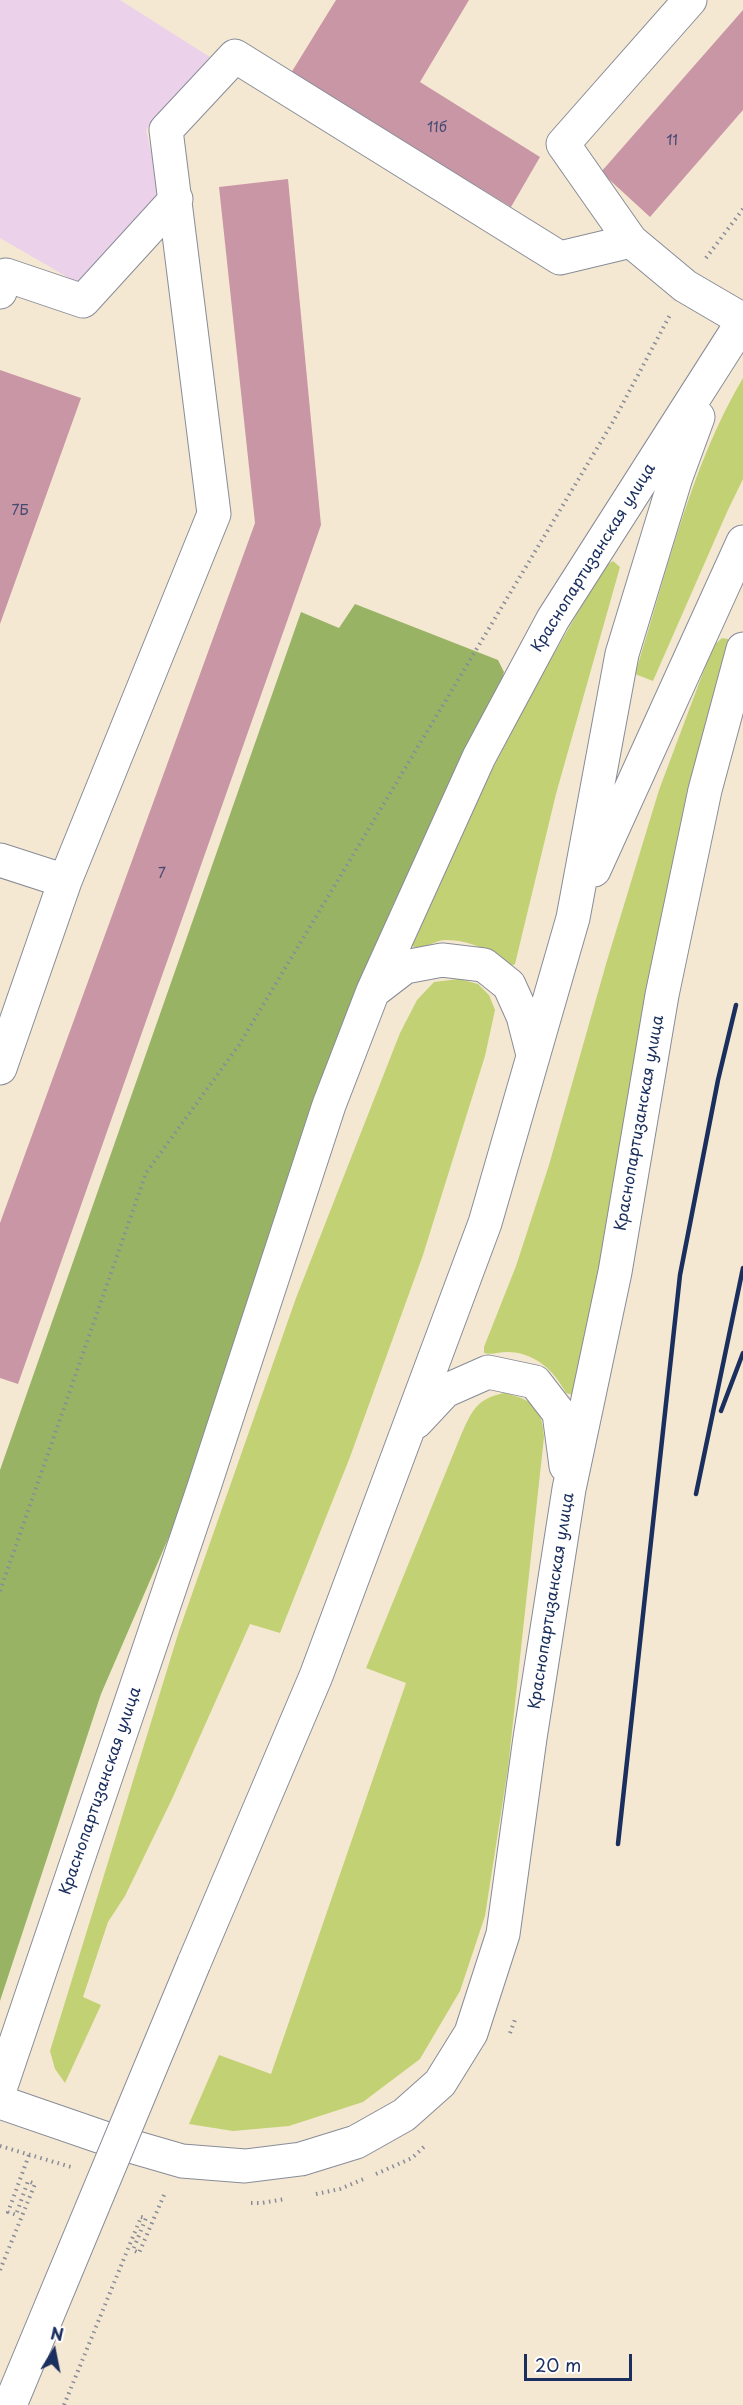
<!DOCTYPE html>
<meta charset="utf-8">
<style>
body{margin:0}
#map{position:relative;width:743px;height:2405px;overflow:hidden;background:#f5e8d2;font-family:"Playpen Sans",sans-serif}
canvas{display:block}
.north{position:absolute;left:24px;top:2321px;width:60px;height:60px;-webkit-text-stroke:4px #fff;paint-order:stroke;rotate:10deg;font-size:16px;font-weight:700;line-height:24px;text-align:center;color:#1b2f5e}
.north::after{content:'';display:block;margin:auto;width:21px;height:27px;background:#1b2f5e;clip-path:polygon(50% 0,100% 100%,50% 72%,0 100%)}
.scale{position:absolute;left:524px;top:2354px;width:108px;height:27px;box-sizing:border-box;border:3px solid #1b2f5e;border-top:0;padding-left:8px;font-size:18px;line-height:21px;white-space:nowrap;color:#1b2f5e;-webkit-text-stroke:4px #fff;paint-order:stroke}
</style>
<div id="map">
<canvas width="743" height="2405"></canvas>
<div class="north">N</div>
<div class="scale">20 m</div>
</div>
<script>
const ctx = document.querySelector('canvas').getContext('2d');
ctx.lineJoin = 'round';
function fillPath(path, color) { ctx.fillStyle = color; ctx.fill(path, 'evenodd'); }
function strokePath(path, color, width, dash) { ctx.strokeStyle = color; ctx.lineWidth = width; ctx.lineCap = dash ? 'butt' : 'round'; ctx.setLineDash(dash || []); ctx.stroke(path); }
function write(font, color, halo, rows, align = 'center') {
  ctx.font = font + ' "Playpen Sans",sans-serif'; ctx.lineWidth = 4.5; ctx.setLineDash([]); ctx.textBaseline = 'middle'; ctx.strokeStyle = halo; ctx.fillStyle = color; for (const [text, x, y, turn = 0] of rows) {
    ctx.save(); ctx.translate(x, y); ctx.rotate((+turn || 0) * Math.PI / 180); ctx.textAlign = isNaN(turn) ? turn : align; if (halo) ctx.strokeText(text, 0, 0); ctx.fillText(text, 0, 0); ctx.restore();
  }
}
fillPath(new Path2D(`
 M0 0H120L210 57 146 130 161 196 81 285 0 238Z`), '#ecd1ea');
fillPath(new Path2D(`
 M743 378V479L727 512 653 681 635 674C666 576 690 467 743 378Z
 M613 561 620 567 556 794 515 964 511 966C491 951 471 940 445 940 433 940 420 954 409 944L445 861 536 685 604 567Z
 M722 638 728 639 733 647 573 1395 566 1393C554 1370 534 1352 507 1352 499 1352 492 1355 484 1353V1347L516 1266 549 1165 606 964 659 790 713 646Z
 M459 979 478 984 489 995 495 1010 485 1056 423 1255 350 1457 280 1633 250 1624 172 1799 125 1896 108 1922 83 1997 101 2005 65 2083 55 2069 50 2051 179 1631 296 1298 400 1033 417 1000 434 982Z
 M504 1393C533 1400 542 1407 544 1437L508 1768 485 1916 460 1991 420 2059 363 2102 289 2126 233 2131 189 2124 219 2055 271 2074 406 1683 366 1668 461 1435C472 1411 476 1399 504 1393Z`), '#c2d173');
fillPath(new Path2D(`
 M355 604 498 660 504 672 500 686 392 907 319 1102 187 1495 101 1694 0 2001V1470L301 612 339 628Z`), '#99b365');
fillPath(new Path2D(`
 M336 0H469L420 82 540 157 511 207 291 73Z
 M743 10V110L650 217 601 172Z
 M288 179 321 525 18 1384 0 1378V1223L255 523 219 187Z
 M0 370 81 398 0 624Z`), '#c996a6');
const minor = new Path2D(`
 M631 241 563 144 690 0
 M0 292 6 275 83 301 176 199
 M0 860 65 881 214 514 166 130 235 56 560 258 631 241 685 286 743 320
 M0 1068 65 881`);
const major = new Path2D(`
 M594 870 743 542
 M375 990 405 967 442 960 484 965 509 985 523 1016 533 1055
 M416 1422 445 1391 488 1372 535 1382 559 1413 566 1466
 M194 1963 316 1676 485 1223 573 918 622 654 676 477 698 417
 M0 2089 203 1490 329 1105 373 991 479 757 553 619 743 321
 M0 2102 113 2141 182 2161 245 2166 301 2159 356 2142 404 2115 440 2083 471 2033 503 1934 530 1738 569 1489 615 1272 662 995 705 790 743 649`);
strokePath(minor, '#888c98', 35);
strokePath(major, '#888c98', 35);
strokePath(new Path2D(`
 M706 258 743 209
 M0 1591 146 1173 239 1045 614 420 670 315
 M510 2033 516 2017
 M0 2146 71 2167
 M376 2174 412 2158 426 2145
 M316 2194 340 2189 366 2178
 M251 2203H261L285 2199
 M141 2217 146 2218 133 2250 139 2253 164 2195
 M0 2270 35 2184 28 2181 16 2215 8 2212 29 2155
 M64 2405 141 2217`), '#888c98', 4, [1.5, 4.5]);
strokePath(minor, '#fff', 33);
strokePath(major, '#fff', 33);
strokePath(new Path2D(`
 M721 1411 743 1353
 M696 1494 743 1268
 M618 1844 680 1275 718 1080 736 1005`), '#1b2f5e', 4.5);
const majorBridge = new Path2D(`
 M10 2405 194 1963`);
strokePath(majorBridge, '#888c98', 35, []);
strokePath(majorBridge, '#fff', 33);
write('14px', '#464970', null, [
 ["11б",437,128],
 ["11",672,141],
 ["7Б",20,511],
 ["7",162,874]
]);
write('16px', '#1b2f5e', '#fff', [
 ["Краснопартизанская улица",594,558,-58],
 ["Краснопартизанская улица",640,1123,-80],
 ["Краснопартизанская улица",552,1601,-81],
 ["Краснопартизанская улица",101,1791,-71]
]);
</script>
